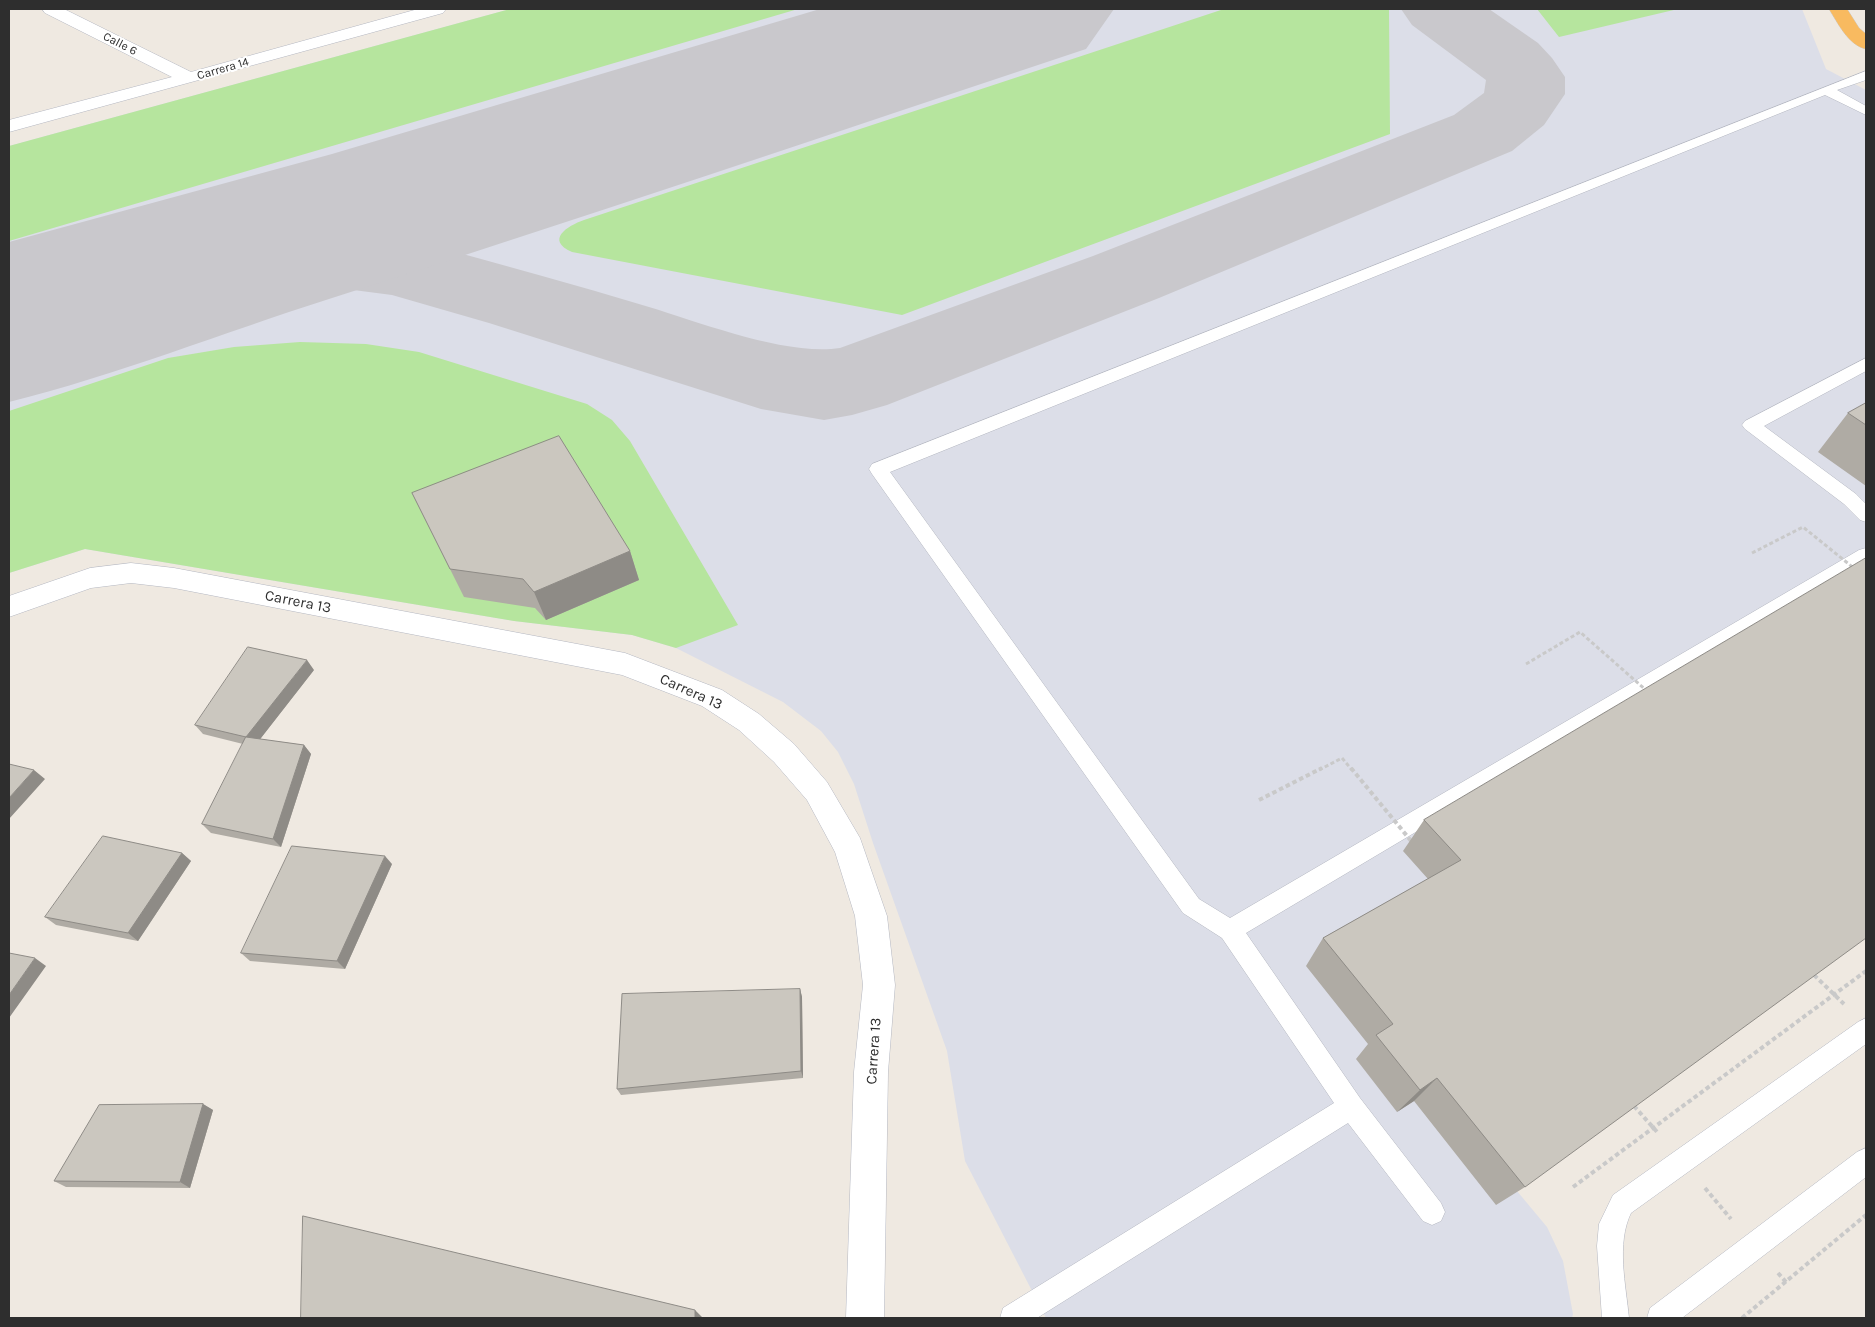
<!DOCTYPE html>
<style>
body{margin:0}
#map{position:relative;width:1875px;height:1327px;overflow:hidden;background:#efe9e1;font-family:Karla,sans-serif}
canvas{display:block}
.frame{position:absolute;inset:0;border:10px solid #2e2e2e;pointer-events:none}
</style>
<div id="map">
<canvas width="1875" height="1327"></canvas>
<div class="frame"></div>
</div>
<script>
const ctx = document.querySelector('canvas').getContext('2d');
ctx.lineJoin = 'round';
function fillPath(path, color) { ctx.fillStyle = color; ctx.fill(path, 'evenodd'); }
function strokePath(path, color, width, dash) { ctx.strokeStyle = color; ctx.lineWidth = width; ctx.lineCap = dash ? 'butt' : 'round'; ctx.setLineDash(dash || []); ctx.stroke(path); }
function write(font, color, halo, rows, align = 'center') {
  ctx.font = font + ' Karla,sans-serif'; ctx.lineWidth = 4; ctx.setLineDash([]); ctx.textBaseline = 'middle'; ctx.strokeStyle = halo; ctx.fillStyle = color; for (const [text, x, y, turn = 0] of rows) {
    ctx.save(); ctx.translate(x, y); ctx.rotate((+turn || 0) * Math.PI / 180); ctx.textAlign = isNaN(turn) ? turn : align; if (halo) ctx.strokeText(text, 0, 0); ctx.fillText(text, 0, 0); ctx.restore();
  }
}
fillPath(new Path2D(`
 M510 9H1802L1826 69 1866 90V936L1517 1191 1547 1227 1563 1261 1573 1314 1572 1318H1046L965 1161 947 1051 873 843 854 784 838 752 821 731 783 702 676 648 632 635 514 621 85 549 9 573V146Z`), '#dcdee8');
fillPath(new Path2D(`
 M510 9H798L9 241V146Z
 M1224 9H1389L1390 134 902 315 572 252C545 240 567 226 584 220Z
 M1537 9H1678L1559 37Z
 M300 342 366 344 419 352 587 404 612 420 630 441 738 625 676 648 632 635 514 621 85 549 9 573V411L168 358 234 347Z`), '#b6e59e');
fillPath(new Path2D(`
 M1401 9H1489L1538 43 1552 58 1565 77V94L1544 125 1512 151 1159 298 887 405 852 415 824 420 761 409 489 323 392 295 338 288 294 286 236 292 165 303 132 294 119 273 132 252C199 234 272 224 340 230L357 204 378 182 409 174 440 182 453 201 440 220 430 231V245C503 265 576 285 649 307 702 323 786 356 840 348L1093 256 1454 115 1484 93 1486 80 1412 25Z`), '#c9c8cc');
fillPath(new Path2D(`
 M820 9H1114L1086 49C834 133 582 218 329 299 222 333 117 375 9 402V242L332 154Z`), '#c9c8cc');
const service = new Path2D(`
 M1866 71V80L1837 90 1866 106V115L1825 95 890 472 1199 899 1230 918 1859 550 1866 548V564L1246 933 1360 1098 1441 1203 1445 1212 1441 1221 1432 1225 1423 1221 1348 1123 1037 1318H1000L1003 1308 1334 1103 1222 938 1183 913 872 474 869 469 872 464Z
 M1866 358V371L1764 426 1856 494 1866 504V522L1860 520 1844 504 1745 429 1742 425 1745 421Z
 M1866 1018V1044L1631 1213C1616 1244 1626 1285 1629 1318H1602L1597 1246 1599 1224 1613 1195 1858 1022Z
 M1866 1148V1177L1682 1318H1647L1650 1308 1857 1152Z`);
const minor = new Path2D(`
 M42 9H64L191 72 418 9H446L443 13 9 132V120L172 77 45 13Z
 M131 563 174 568 625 653 722 690 759 714 794 744 827 782 860 838 887 916 895 985 888 1072 884 1318H846L854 1072 863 985 855 916 835 852 807 800 774 762 739 730 702 706 622 675 174 588 131 583 91 588 9 617V596L90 568Z`);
const trunk = new Path2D(`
 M1829 9H1847L1859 28 1866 34V49C1848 45 1838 23 1829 9Z`);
strokePath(service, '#b4b7c1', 1);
strokePath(minor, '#b4b7c1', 1);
strokePath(trunk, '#c9c9c9', 1);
strokePath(new Path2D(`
 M1814 975 1844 1004
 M1634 1106 1658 1133
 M1573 1187 1866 971
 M1705 1188 1731 1219
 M1778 1273 1786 1282
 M1742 1318 1866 1215`), '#c9c9c9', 4, [4.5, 3]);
fillPath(service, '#fff');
fillPath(minor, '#fff');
fillPath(trunk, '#f8ba60');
strokePath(new Path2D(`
 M1752 553 1803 527 1855 569
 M1526 664 1580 632 1647 691
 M1319 770 1342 758 1352 770`), '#c9c9c9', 3, [4, 2.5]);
strokePath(new Path2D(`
 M1351 768 1412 842
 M1259 800 1322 768`), '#c9c9c9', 4, [4.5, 3]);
fillPath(new Path2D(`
 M1866 403V486L1818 452 1848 413Z
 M412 493 630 551 639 580 546 620 535 608 464 597Z
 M1866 558 1525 1187 1496 1205 1414 1101 1397 1112 1356 1059 1368 1044 1306 966 1323 938 1428 879 1403 851 1424 820Z
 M314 670 260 739 304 745 311 754 281 847 211 833 202 824 243 744 203 734 195 725Z
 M182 853 191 861 138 941 56 925 45 917Z
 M392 864 345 969 250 961 241 953Z
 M800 989 802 997 803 1078 621 1095 617 1089Z
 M203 1104 213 1110 190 1188 66 1187 54 1181Z`), '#afaba4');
fillPath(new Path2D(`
 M630 551 639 580 546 620 534 592Z
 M307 660 314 670 254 747 246 737Z
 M304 745 311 754 281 847 273 839Z
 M34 770 45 779 9 819V798Z
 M182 853 191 861 138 941 128 933Z
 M385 856 392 864 345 969 337 961Z
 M35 958 46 966 9 1018V995Z
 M800 989 802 997 803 1078 801 1071Z
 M1437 1078 1414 1101 1397 1112 1420 1090Z
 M203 1104 213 1110 190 1188 180 1182Z
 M695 1310 702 1317V1318H695Z`), '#8e8b86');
const building = new Path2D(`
 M1866 403V425L1848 413Z
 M559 436 630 551 534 592 523 579 450 569 412 493Z
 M1866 558V938L1525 1187 1437 1078 1420 1090 1376 1035 1393 1024 1323 938 1461 860 1424 820Z
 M248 647 307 660 246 737 195 725Z
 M246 737 304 745 273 839 202 824Z
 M9 764 34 770 9 798Z
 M103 836 182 853 128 933 45 917Z
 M292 846 385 856 337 961 241 953Z
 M9 953 35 958 9 995Z
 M800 989 801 1071 617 1089 622 994Z
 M203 1104 180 1182 54 1181 99 1105Z
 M303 1216 695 1310V1318H301Z`);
fillPath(building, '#cbc7bf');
strokePath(building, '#8e8b86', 1);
write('12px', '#2e2e2e', '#fff', [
 ["Calle 6",120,44,27],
 ["Carrera 14",223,69,-16]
]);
write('15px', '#2e2e2e', '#fff', [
 ["Carrera 13",298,602,11],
 ["Carrera 13",691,692,24],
 ["Carrera 13",874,1051,-86]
]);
</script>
